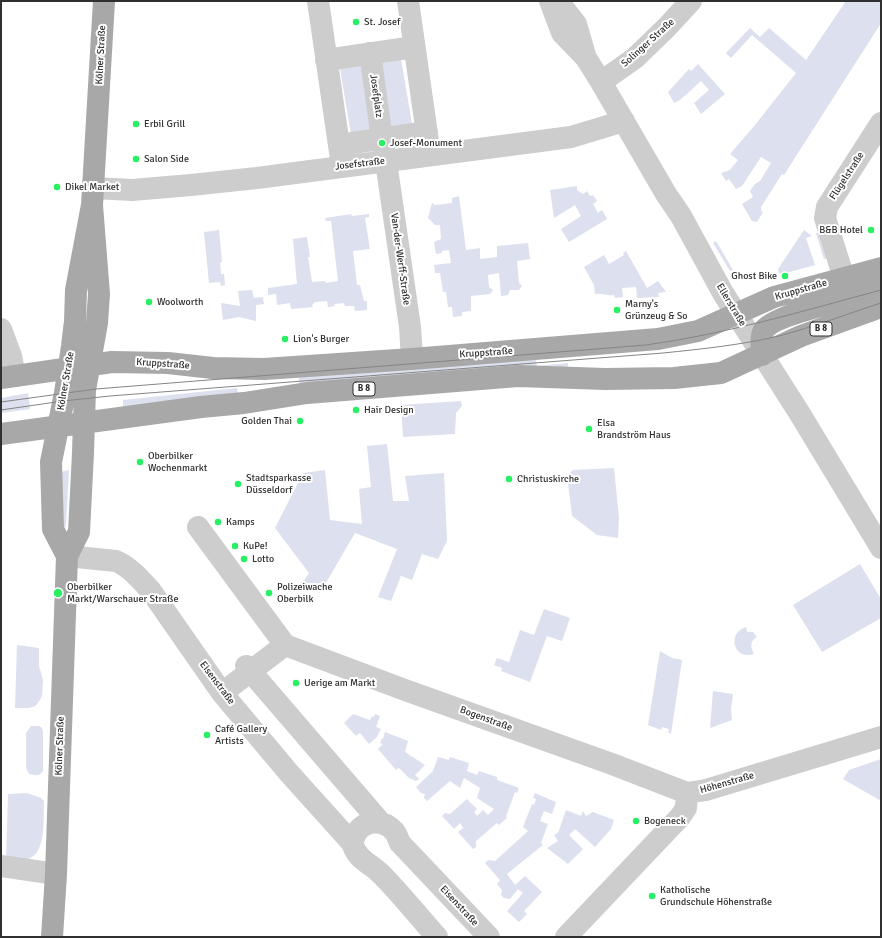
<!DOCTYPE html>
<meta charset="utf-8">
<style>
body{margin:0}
#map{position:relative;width:882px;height:938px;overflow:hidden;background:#fff;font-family:Signika,sans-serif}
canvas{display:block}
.frame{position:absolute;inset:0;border:2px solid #303030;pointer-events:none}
</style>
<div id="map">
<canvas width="882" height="938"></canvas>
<div class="frame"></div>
</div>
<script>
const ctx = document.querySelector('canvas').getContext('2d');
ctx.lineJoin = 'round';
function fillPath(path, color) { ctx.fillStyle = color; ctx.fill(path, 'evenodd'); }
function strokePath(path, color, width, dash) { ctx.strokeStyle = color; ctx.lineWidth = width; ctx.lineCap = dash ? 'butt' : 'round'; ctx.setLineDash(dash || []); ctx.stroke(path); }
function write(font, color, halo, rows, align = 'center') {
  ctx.font = font + ' Signika,sans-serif'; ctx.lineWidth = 4; ctx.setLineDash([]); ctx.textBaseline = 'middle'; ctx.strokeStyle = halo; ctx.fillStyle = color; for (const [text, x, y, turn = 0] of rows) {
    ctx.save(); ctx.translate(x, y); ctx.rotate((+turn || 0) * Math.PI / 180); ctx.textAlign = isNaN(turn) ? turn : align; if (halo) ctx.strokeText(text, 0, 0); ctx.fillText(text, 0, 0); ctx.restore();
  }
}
fillPath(new Path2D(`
 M846 1H881V23L784 175 782 174 761 207V211L763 212 757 222 752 221 742 204 753 197 750 191 755 184 760 181 771 163 761 157 742 186 736 189 729 179 726 181 721 173 730 170 738 160 730 154 755 125 796 73 752 35 731 58 726 53 750 28 760 37 769 28 806 60Z
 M400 53 412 124 389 127 377 56Z
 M362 59 374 130 351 134 339 63Z
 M698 64 725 94 701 114 694 103 709 90 701 81 680 100 674 103 668 92 689 69 691 71Z
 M577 186V190L583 194 587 191 590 196 593 195 597 201 593 204 598 213 602 210 607 219 569 242 561 229 581 216 575 205 554 218 550 190Z
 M459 196 466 250 480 248V259L497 257V246L528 243 530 259 517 261 519 283 522 286 519 290H510L508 295 501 296 499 273 488 275 489 287 493 290 490 294 471 296V311L462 312V316L453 317 452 307H448L446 292H443L440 273H435L434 265 451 263 449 250 442 251V253L436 254 434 242 441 239 440 225H435L428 218 432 203 435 205 452 203V198Z
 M351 214 352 216 369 214V217L365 218 370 249 353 251 357 285H360L364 301H367V310L355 311 354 306H345L344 303 334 304 335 306 328 307 327 301 315 302 312 305 313 307 291 309 290 303 277 305 276 294 268 295V288L297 284 293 239 307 237 310 257H308L312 282 325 281 326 283 338 281 331 221H326L325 218Z
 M219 230 222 262 220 263 221 274H224L225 285 221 286 220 282 209 283 204 232Z
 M804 230 812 236 806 238 815 265 782 274 779 273 778 269Z
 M820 232 828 258 824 259 816 233Z
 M716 241 733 270 730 271 713 243Z
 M626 251 647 288 658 281 666 292 658 293 659 297 637 298 636 287 622 288 623 297 615 298 614 295C607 296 602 293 595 294L594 285 584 267 604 255 609 264 624 255 623 253Z
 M252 290 254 298 263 297 264 304 256 305V321L239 317 223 320 221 303 240 306 238 291Z
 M535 358 537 366 568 363V369L299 386V376Z
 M237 388 238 394 123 409V400Z
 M28 393 30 409 1 413V398Z
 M461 401 462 406 456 413 455 434 403 437 401 405Z
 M387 444 393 501H409L405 476 444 473 447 541 438 559 422 554 412 580 401 576 391 601 378 597 397 549 355 533 320 593 303 582 309 573 275 528 303 473 325 470 330 520 362 524 359 489 371 487 367 446Z
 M614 468 619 518 618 538 597 535 572 516 567 475 573 470Z
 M69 470 66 526 63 527 61 472Z
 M860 564 881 599V618L822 652 793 605Z
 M544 609 570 618 562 641 547 636 530 682 501 671 502 668 494 665 497 658 509 662 520 630 534 635Z
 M746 627 747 632H753L757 637C750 641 750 647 754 654 734 661 726 633 746 627Z
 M17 645 39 648V666L43 680 42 696 38 703 35 706 29 708H15Z
 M660 651 672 658 682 660 671 734 668 732 669 729 662 727 661 730 648 725Z
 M713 691 733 694 731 709 732 720 710 728Z
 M353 714 370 720 372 716 374 717 375 714 380 716 376 727 381 729 377 737 369 744 360 733 356 736 344 723Z
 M31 726H39L42 728 43 732V771C39 777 35 775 29 774L26 768V733Z
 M385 732 408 741 405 752 425 765 415 775 419 779 416 781 409 778 399 768 396 770 378 749 383 744 380 743 382 738 383 739Z
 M438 757 449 760 450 757 469 763 467 771 477 775 479 771 497 777V780L519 788 517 793 515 792 506 816 507 818 499 825 497 823 476 841V847L473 849 458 832 463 828 460 823 454 829 442 816 445 813 450 814 467 799 477 809 474 812 477 816 483 810 488 815 494 809 477 798 480 788 464 778 460 788 450 781 427 801 424 798 425 794 421 793 416 787 433 771Z
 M881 759V801L843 779 849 770Z
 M27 793 41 798 44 801C43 817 47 853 28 859 22 861 12 859 6 859L8 794Z
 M535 793 556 802 552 814 544 811 540 821 548 824 541 843 543 845 507 874 515 885 525 876 542 892 524 911 527 914 519 922 507 911 523 893 518 889 510 899 504 898 501 895 502 890 497 884 500 880 485 863 488 860 495 861 528 831 523 827 532 804 534 805 536 799 533 798Z
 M566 810 581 816 583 811 586 816 593 812 614 820 611 829 595 847 575 829 569 835 583 849 568 864 547 848 558 841 554 835 558 833Z`), '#dde0ee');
strokePath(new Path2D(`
 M318 1 342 166
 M408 1 430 155
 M550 1 562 33 586 58 601 82 666 194 681 216 723 293 800 414 881 548
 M558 1 576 24 585 55
 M370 53 382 139
 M326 60 414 47
 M601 82 635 58 667 27 691 1
 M339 145 427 132
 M384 148 410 327 412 359
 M94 188 132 190 191 185 257 178 571 137 624 121
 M844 278 825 218 827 207 881 123
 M1 329 11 356 15 376
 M198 527 285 645 405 690 612 764 687 793
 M67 556 116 561C130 567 141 580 151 591L222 693 289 773 352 843C358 861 369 862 381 874 401 894 418 916 437 937
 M246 666 381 823
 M222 693 285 645
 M352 843C353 840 355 835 357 832 366 819 384 820 394 831 397 834 398 839 400 843L489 937
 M1 866 56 874
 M566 937 680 817 686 808 687 793 706 790 881 737`), '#cdcdcd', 22);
strokePath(new Path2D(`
 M762 355C762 347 760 337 764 330 774 314 860 296 881 290
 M1 378 112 362 168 363 213 368 264 369 412 359 658 339 698 331 774 297 881 268
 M1 434 201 407 244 403 307 393 518 376 605 379 674 378 721 373 801 336 881 307
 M67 556 53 529 51 462 65 393 72 346 75 321 76 290 92 205 104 1
 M52 937 56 874 67 556 79 532 83 453 85 390 97 323 99 294 92 205`), '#a8a8a8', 22);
strokePath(new Path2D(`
 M1 402 96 389 646 345C726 334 803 311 881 290
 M1 410 63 401 110 396 663 353C702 349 741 345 779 336 813 327 847 314 881 303`), '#858585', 1);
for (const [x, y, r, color] of [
 [356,22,4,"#29f063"],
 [136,124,4,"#29f063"],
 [382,143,4,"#29f063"],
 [136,159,4,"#29f063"],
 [57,187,4,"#29f063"],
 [871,230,4,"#29f063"],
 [785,276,4,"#29f063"],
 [149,302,4,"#29f063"],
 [617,310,4,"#29f063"],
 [285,339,4,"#29f063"],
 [356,410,4,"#29f063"],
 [300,421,4,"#29f063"],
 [589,429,4,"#29f063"],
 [140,462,4,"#29f063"],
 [509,479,4,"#29f063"],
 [238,484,4,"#29f063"],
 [218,522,4,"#29f063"],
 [235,546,4,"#29f063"],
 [244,559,4,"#29f063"],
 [58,593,5,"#29f063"],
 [269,593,4,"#29f063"],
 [296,683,4,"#29f063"],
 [207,735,4,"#29f063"],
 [636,821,4,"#29f063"],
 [652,896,4,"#29f063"]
]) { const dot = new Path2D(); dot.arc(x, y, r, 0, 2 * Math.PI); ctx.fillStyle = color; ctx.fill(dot); strokePath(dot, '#fff', 1.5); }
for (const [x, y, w] of [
 [821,329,22],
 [364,389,22]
]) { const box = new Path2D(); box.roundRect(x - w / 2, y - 7, w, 14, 3); ctx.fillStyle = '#fff'; ctx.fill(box); strokePath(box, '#303030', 1); }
write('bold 9px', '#303030', null, [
 ["B 8",821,329],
 ["B 8",364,389]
]);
write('10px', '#303030', '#fff', [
 ["St. Josef",364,22],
 ["Erbil Grill",144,124],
 ["Josef-Monument",390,143],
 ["Salon Side",144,159],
 ["Dikel Market",65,187],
 ["B&B Hotel",863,230,"right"],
 ["Ghost Bike",777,276,"right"],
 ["Woolworth",157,302],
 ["Marny's",625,304],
 ["Grünzeug & So",625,316],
 ["Lion's Burger",293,339],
 ["Hair Design",364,410],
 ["Golden Thai",292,421,"right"],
 ["Elsa",597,423],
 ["Brandström Haus",597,435],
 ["Oberbilker",148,456],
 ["Wochenmarkt",148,468],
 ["Stadtsparkasse",246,478],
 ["Düsseldorf",246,490],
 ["Christuskirche",517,479],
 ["Kamps",226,522],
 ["KuPe!",243,546],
 ["Lotto",252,559],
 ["Oberbilker",67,587],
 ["Markt/Warschauer Straße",67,599],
 ["Polizeiwache",277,587],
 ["Oberbilk",277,599],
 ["Uerige am Markt",304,683],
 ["Café Gallery",215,729],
 ["Artists",215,741],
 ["Bogeneck",644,821],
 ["Katholische",660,890],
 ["Grundschule Höhenstraße",660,902]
], 'left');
write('10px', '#303030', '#fff', [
 ["Solinger Straße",648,43,-42],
 ["Kölner Straße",101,55,-87],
 ["Josefplatz",376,96,82],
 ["Josefstraße",360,164,-7],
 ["Flügelstraße",847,176,-57],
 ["Van-der-Werff-Straße",400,259,82],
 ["Kruppstraße",801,290,-16],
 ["Ellerstraße",731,305,59],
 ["Kruppstraße",486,353,-4],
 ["Kruppstraße",163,364,4],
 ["Kölner Straße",66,381,-80],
 ["Eisenstraße",217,683,53],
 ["Bogenstraße",486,719,20],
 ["Kölner Straße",60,746,-88],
 ["Höhenstraße",727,783,-16],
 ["Eisenstraße",459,906,47]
]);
</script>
